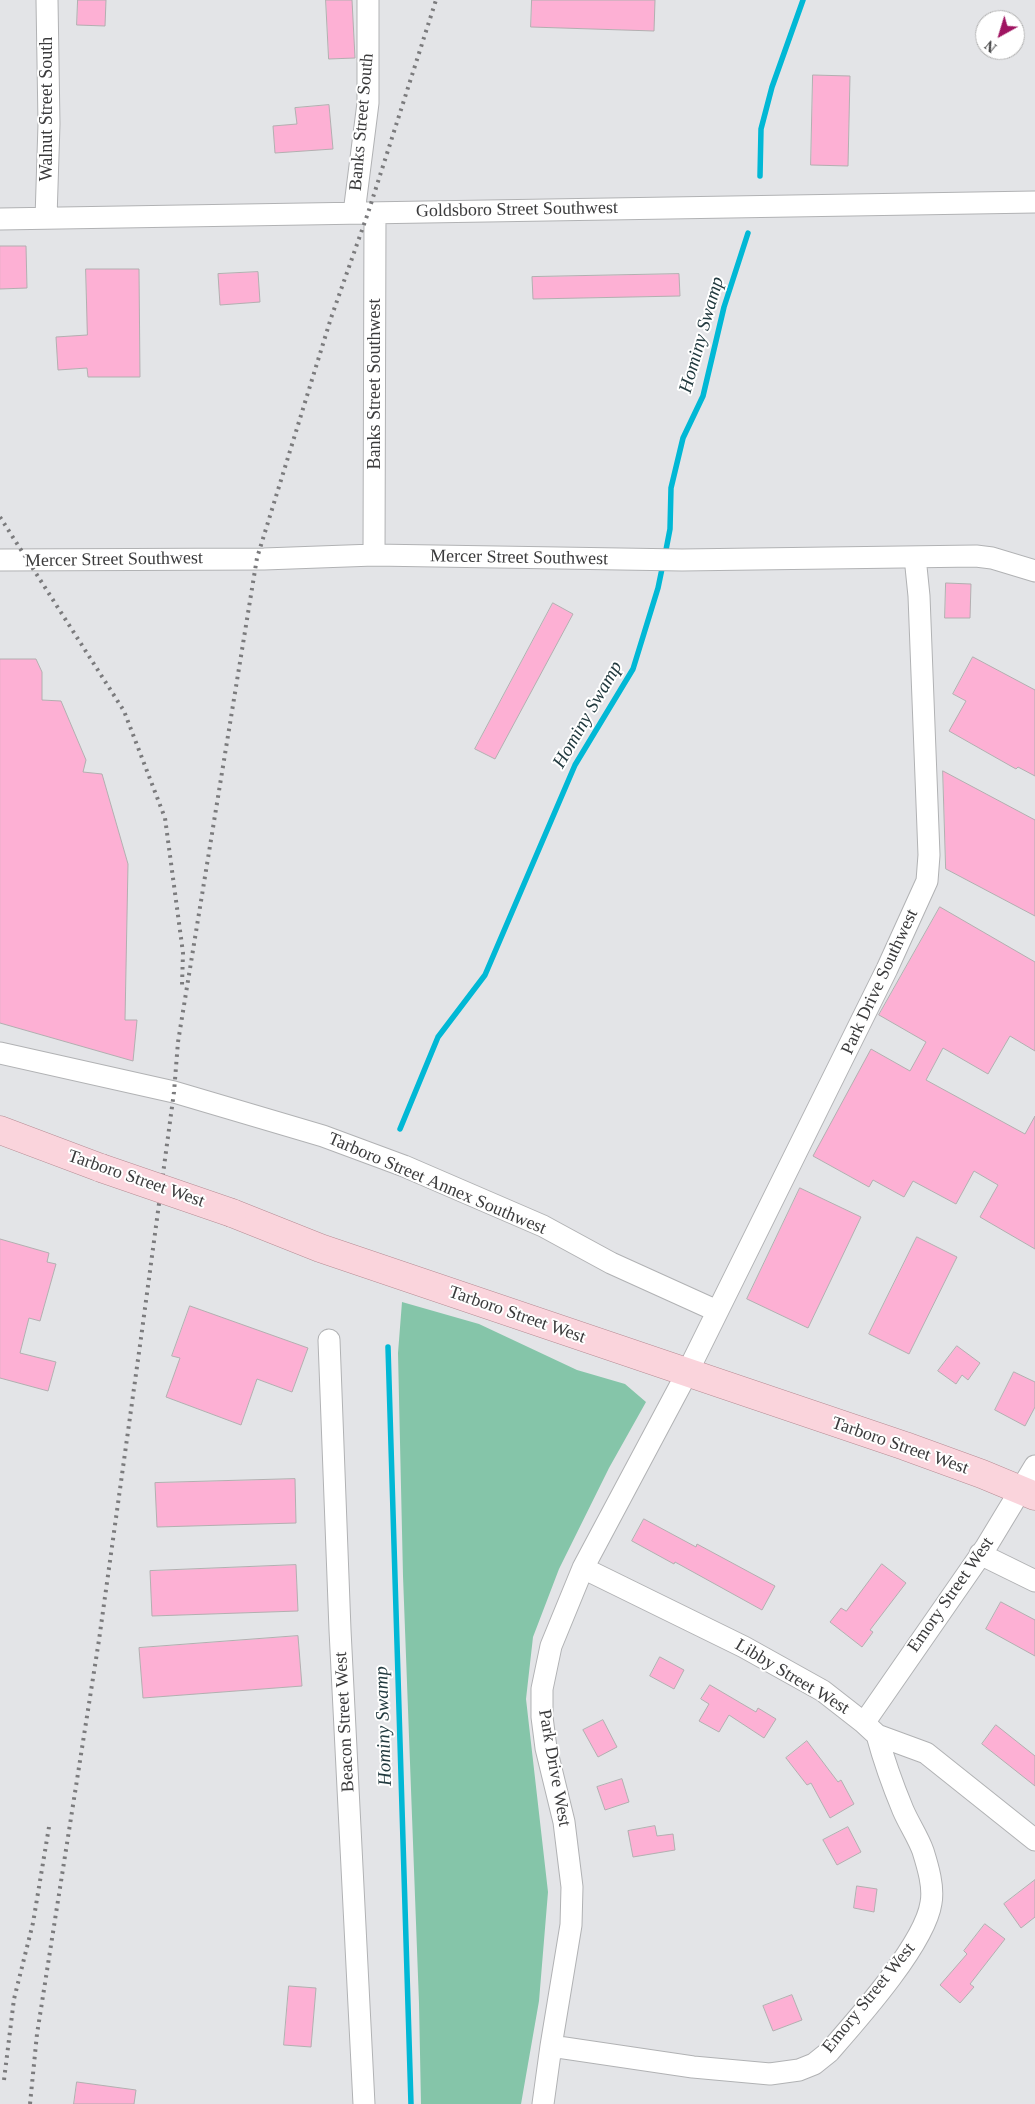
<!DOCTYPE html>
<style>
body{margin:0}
#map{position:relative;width:1035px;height:2104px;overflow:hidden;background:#e3e4e7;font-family:Georgia,serif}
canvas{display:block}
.north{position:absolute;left:975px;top:10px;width:50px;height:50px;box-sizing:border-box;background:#fff;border:1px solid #b1b1b1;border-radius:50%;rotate:219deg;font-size:14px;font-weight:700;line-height:20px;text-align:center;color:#3b3b3c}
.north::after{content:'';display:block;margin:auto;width:18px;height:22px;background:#9f1461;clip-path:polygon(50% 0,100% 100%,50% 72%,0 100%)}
</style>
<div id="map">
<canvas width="1035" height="2104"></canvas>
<div class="north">N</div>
</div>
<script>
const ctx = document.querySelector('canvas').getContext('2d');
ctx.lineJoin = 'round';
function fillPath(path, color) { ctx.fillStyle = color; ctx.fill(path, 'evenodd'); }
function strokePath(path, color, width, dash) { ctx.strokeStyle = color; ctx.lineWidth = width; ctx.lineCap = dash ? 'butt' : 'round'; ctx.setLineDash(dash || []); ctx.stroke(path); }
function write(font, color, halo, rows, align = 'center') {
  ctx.font = font + ' Georgia,serif'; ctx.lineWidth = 4; ctx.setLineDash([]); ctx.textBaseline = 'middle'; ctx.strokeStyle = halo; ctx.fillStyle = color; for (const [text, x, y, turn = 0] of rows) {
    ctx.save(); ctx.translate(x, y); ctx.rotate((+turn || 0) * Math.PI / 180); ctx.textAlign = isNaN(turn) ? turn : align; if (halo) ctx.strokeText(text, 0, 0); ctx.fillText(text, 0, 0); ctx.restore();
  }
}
fillPath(new Path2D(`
 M402 1302 479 1324 577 1370 625 1384 646 1402 609 1468 559 1569 533 1637 526 1699 548 1892 539 2001 521 2104H421L419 2003 403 1576 398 1353Z`), '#85c5a9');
strokePath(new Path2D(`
 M760 176 761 129 772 87 803 0
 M665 555 670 529 671 488 683 438 703 396 724 307 748 233
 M400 1129 438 1037 485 975 575 765 633 669 658 588 663 564
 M388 1347 411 2104`), '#01b8d5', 5.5);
const building = new Path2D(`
 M78 0H106L105 26 77 25Z
 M326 0H352L355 58 329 59Z
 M532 0H655L654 31 531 27Z
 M813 75 850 76 848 166 811 165Z
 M329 105 333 149 275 153 273 126 297 124 295 108Z
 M0 246H26L27 288 0 289Z
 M86 269H139L140 377H88L87 368 58 370 56 337 87 335Z
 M258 272 260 302 220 305 218 274Z
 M679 274 680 296 533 299 532 277Z
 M946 583 971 584 970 618H945Z
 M553 603 573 614 495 759 475 749Z
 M973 657 1035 690V776L1018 767 1016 769 949 731 966 701 953 694Z
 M0 659H36L42 672V700L61 701 86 760 83 772 102 774 128 864 125 1020H137L133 1061 0 1023Z
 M943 771 1035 820V916L946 869Z
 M940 907 1035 962V1051L1010 1036 988 1074 943 1048 926 1080 1025 1134 1035 1116V1249L980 1217 998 1185 974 1171 956 1204 913 1181 904 1197 873 1180 869 1187 813 1156 871 1049 910 1071 926 1042 879 1015Z
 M800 1188 861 1217 808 1328 747 1299Z
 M917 1237 957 1257 909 1354 869 1334Z
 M0 1239 49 1253 47 1262 56 1264 40 1321 29 1318 20 1353 56 1362 48 1391 0 1378Z
 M190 1306 308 1348 292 1392 257 1379 241 1425 166 1397 180 1358 172 1356Z
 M957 1346 980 1363 968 1380 962 1375 956 1384 938 1371Z
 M1014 1372 1035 1382V1407L1025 1426 995 1410Z
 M295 1479 296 1523 157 1527 155 1483Z
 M644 1519 696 1547 697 1544 775 1586 762 1610 675 1562 674 1564 632 1541Z
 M882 1564 906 1583 870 1630 873 1632 862 1647 830 1622 841 1608 846 1611Z
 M296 1565 298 1611 152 1616 150 1571Z
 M1001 1602 1035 1620V1656L986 1629Z
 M298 1636 302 1686 143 1698 139 1648Z
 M660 1657 684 1670 674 1689 650 1676Z
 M710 1685 756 1712 758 1708 776 1719 764 1738 729 1715 719 1732 699 1721 709 1704 701 1699Z
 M603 1720 617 1747 598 1757 583 1730Z
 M996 1725 1035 1756V1786L982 1744Z
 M807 1741 838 1782 841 1780 854 1804 830 1818 811 1783 807 1785 786 1758Z
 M622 1779 629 1802 605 1810 597 1787Z
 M655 1826 657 1836 673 1834 675 1850 633 1857 628 1831Z
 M848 1827 861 1852 837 1865 823 1840Z
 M1035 1880V1917L1021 1928 1004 1904Z
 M857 1886 877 1889 874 1912 854 1908Z
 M985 1924 1005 1939 970 1984 974 1987 960 2003 940 1985 967 1954 964 1951Z
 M289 1986 316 1988 311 2047 284 2045Z
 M792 1995 802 2020 773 2031 763 2006Z
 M77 2082 136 2090 134 2104H74Z`);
fillPath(building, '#fdb0d4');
strokePath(building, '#b2afb0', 1);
const minor = new Path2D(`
 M354 213 368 103V0
 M46 218 49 124 47 0
 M0 219 1035 202
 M374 555 375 213
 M0 560 264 559 374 555 682 560 976 556 992 558 1035 571
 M0 1053 174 1092 323 1136 404 1166 543 1226 611 1263 717 1311
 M329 1340 340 1630 364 2104
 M980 1554 1035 1581
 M583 1568 744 1647 823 1691 864 1723 877 1735 926 1753 1035 1840
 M864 1723 986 1547 1035 1466
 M551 2046 693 2067 770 2074 799 2070 814 2064 829 2052C857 2020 925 1944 931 1903 934 1887 928 1867 923 1851 918 1837 909 1824 903 1810 893 1786 884 1761 877 1735
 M543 2104 551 2046 571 1925 572 1887 564 1822 546 1748 542 1717V1689L551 1646 583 1568 687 1373 887 969 927 881 929 855 919 596 915 557`);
const major = new Path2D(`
 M0 1130 101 1168
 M232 1213 320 1248 905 1446 982 1474 1035 1496`);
strokePath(minor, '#b1b2b4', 23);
strokePath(major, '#b58c94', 29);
strokePath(minor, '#fff', 21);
strokePath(major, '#fad4dc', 28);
strokePath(new Path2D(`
 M0 517 124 711 165 818 183 953 182 985
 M4 2080 14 1999 33 1923 49 1827
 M30 2104 37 2034 99 1640 141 1338 174 1092 178 1042 257 558 331 318 368 213 436 0`), '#7b7b7d', 4, [2.5, 5]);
const majorBridge = new Path2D(`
 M101 1168 232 1213`);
strokePath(majorBridge, '#b58c94', 29, []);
strokePath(majorBridge, '#fad4dc', 28);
write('18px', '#3b3b3c', '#fff', [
 ["Walnut Street South",47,109,-90],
 ["Banks Street South",362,122,-85],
 ["Goldsboro Street Southwest",517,210,-1],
 ["Banks Street Southwest",375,384,-90],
 ["Mercer Street Southwest",519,558,1],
 ["Mercer Street Southwest",114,560,-1],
 ["Park Drive Southwest",880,982,-65],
 ["Tarboro Street West",136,1179,19],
 ["Tarboro Street Annex Southwest",437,1184,23],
 ["Tarboro Street West",517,1315,19],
 ["Tarboro Street West",900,1446,19],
 ["Emory Street West",951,1595,-55],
 ["Libby Street West",792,1677,31],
 ["Beacon Street West",345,1722,-93],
 ["Park Drive West",554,1768,80],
 ["Emory Street West",869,1998,-51]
]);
write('italic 19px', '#223a3f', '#fff', [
 ["Hominy Swamp",702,335,-74],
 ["Hominy Swamp",588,715,-60],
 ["Hominy Swamp",384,1726,-92]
]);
</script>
